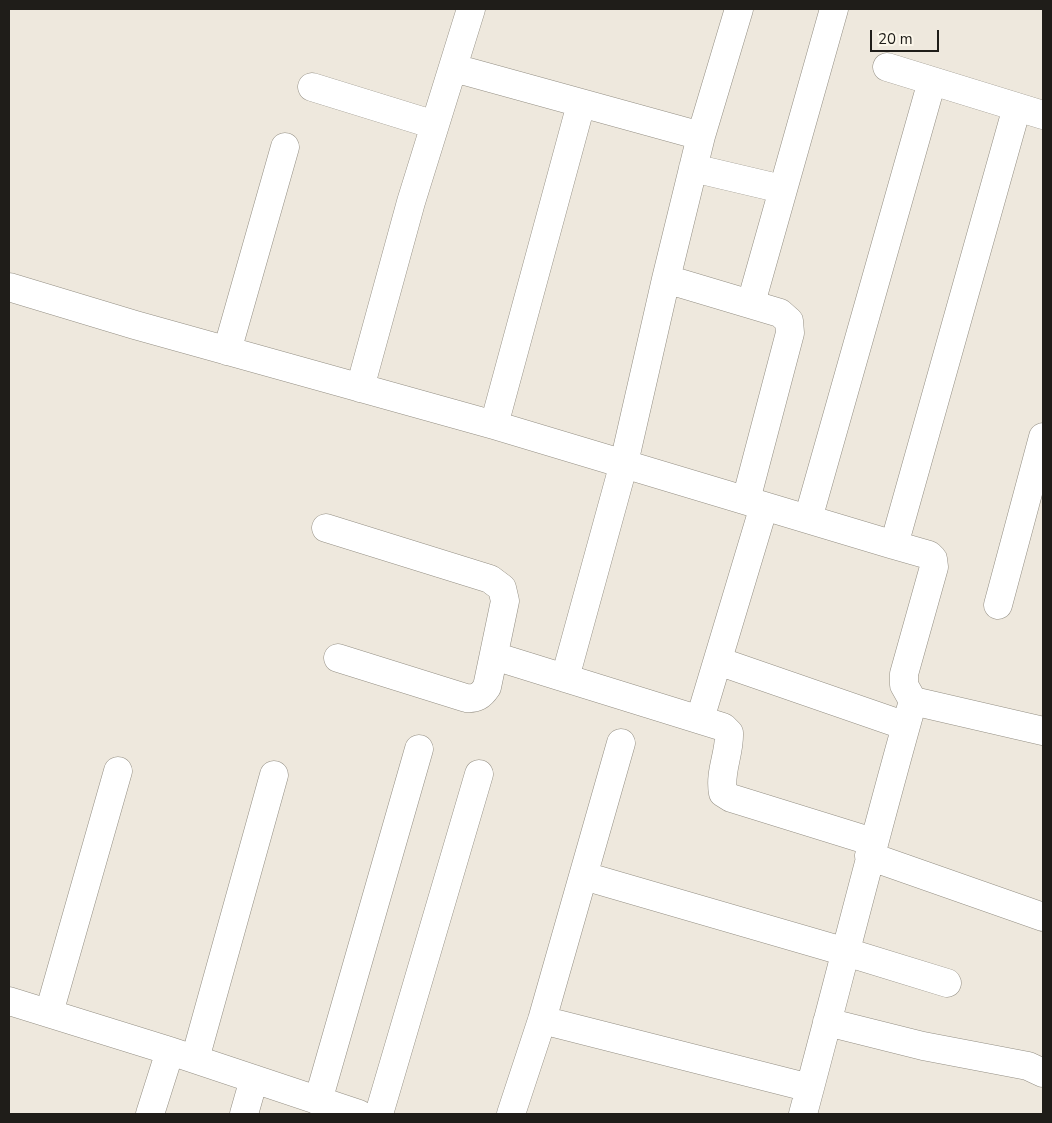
<!DOCTYPE html>
<style>
body{margin:0}
#map{position:relative;width:1052px;height:1123px;overflow:hidden;background:#eee8dd;font-family:"Nunito Sans",sans-serif}
canvas{display:block}
.frame{position:absolute;inset:0;border:10px solid #1f1d19;pointer-events:none}
.scale{position:absolute;left:870px;top:30px;width:69px;height:22px;box-sizing:border-box;border:2px solid #1f1d19;border-top:0;padding-left:6px;font-size:15px;line-height:18px;white-space:nowrap;color:#1f1d19;-webkit-text-stroke:4px #fbf6ea;paint-order:stroke}
</style>
<div id="map">
<canvas width="1052" height="1123"></canvas>
<div class="frame"></div>
<div class="scale">20 m</div>
</div>
<script>
const ctx = document.querySelector('canvas').getContext('2d');
ctx.lineJoin = 'round';
function strokePath(path, color, width, dash) { ctx.strokeStyle = color; ctx.lineWidth = width; ctx.lineCap = dash ? 'butt' : 'round'; ctx.setLineDash(dash || []); ctx.stroke(path); }
const minor = new Path2D(`
 M887 67 1017 107
 M454 68 701 136
 M312 87 435 125
 M693 168 782 189
 M666 279 780 313 789 321 790 333 746 500
 M9 287 135 325 494 425 894 545 1017 107 1043 115
 M751 303 834 9
 M227 351 285 147
 M360 388 411 202 471 9
 M494 425 581 104
 M808 519 932 81
 M326 528 490 579 502 588 505 601 487 687C481 696 476 699 466 698L338 658
 M894 545 929 555 933 559 934 567 904 674V685L913 701
 M998 605 1043 437
 M494 656 723 727 729 733C730 753 719 772 723 793L731 798 873 842
 M718 661 906 726
 M565 678 624 463 666 279 701 136 739 9
 M700 719 764 506
 M869 856 1043 917
 M584 876 846 952 947 983
 M9 1001 170 1051 359 1114
 M49 1013 118 771
 M542 1020 810 1088
 M827 1022 923 1046 1028 1066 1043 1073
 M195 1059 274 775
 M318 1101 419 749
 M150 1114 170 1051
 M244 1114 254 1079
 M379 1114 479 774
 M511 1114 542 1020 621 743
 M803 1114C840 976 874 838 913 701L1043 731`);
strokePath(minor, '#948f84', 29);
strokePath(minor, '#fff', 28);
</script>
